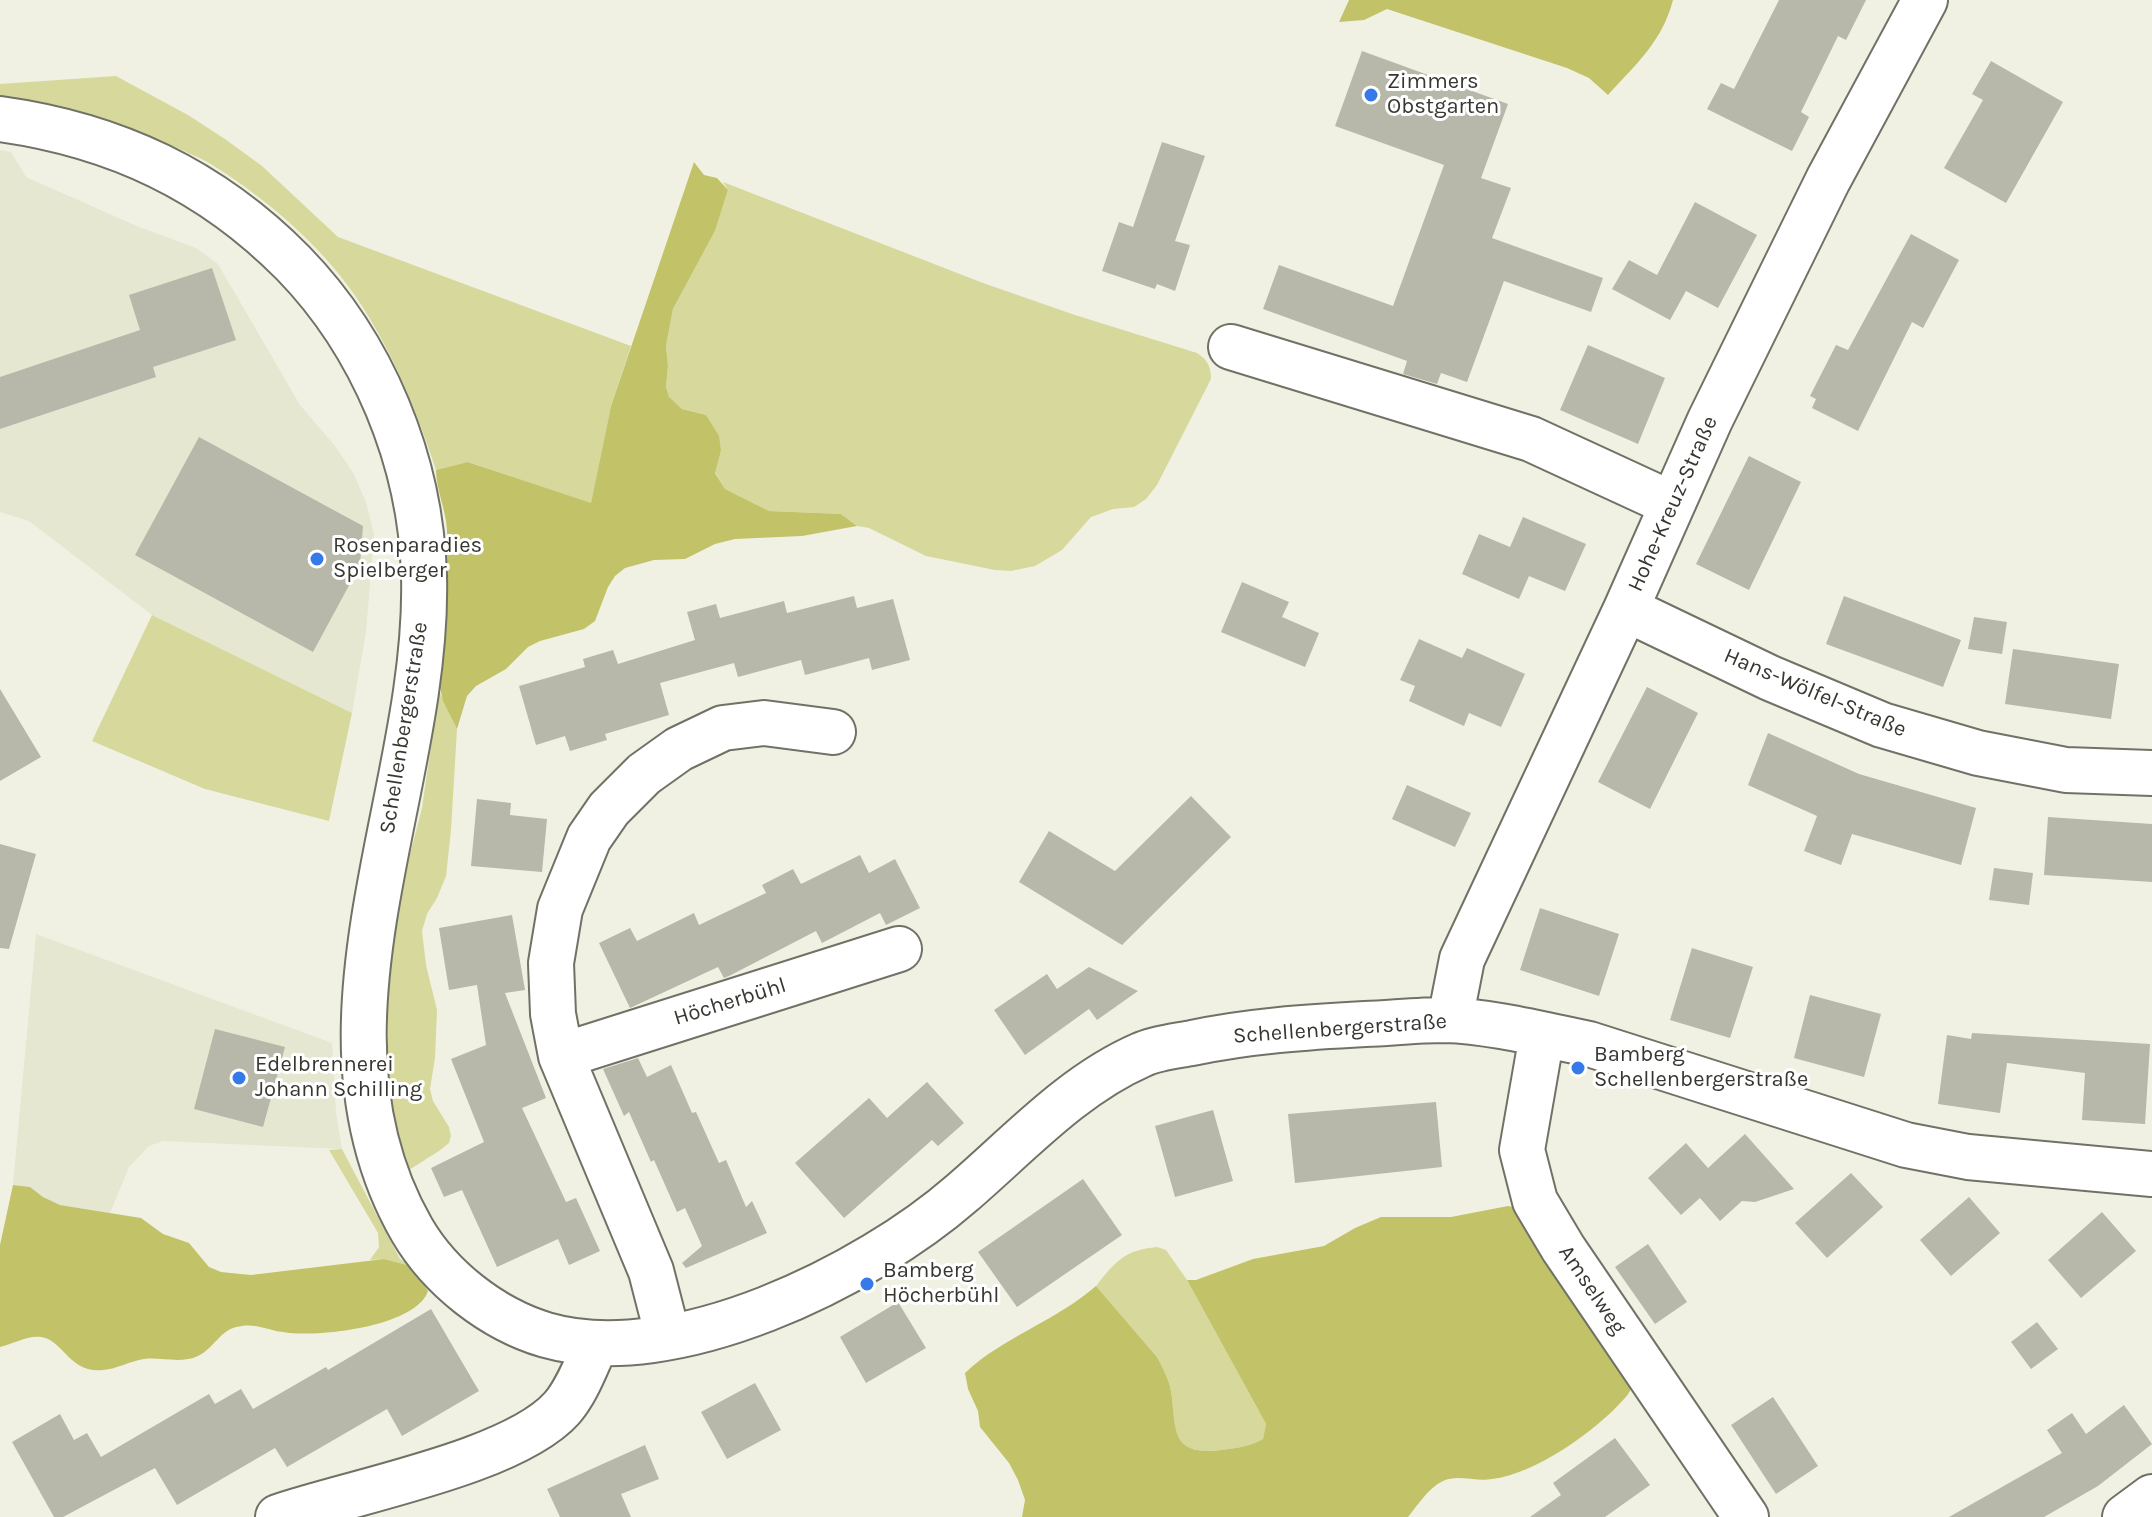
<!DOCTYPE html>
<meta charset="utf-8">
<style>
body{margin:0}
canvas{display:block;background:#f0f1e3}
</style>
<canvas width="2152" height="1517"></canvas>
<script>
const ctx = document.querySelector('canvas').getContext('2d');
ctx.lineJoin = 'round';
function fillPath(path, color) { ctx.fillStyle = color; ctx.fill(path, 'evenodd'); }
function strokePath(path, color, width, dash) { ctx.strokeStyle = color; ctx.lineWidth = width; ctx.lineCap = dash ? 'butt' : 'round'; ctx.setLineDash(dash || []); ctx.stroke(path); }
function write(font, color, halo, rows, align = 'center') {
  ctx.font = font + ' Karla,sans-serif'; ctx.lineWidth = 6; ctx.setLineDash([]); ctx.textBaseline = 'middle'; ctx.strokeStyle = halo; ctx.fillStyle = color; for (const [text, x, y, turn = 0] of rows) {
    ctx.save(); ctx.translate(x, y); ctx.rotate((+turn || 0) * Math.PI / 180); ctx.textAlign = isNaN(turn) ? turn : align; if (halo) ctx.strokeText(text, 0, 0); ctx.fillText(text, 0, 0); ctx.restore();
  }
}
fillPath(new Path2D(`
 M0 150 11 152 26 177 139 227 196 248 218 264 300 405 335 446 354 474 366 502 374 534 366 632 352 713 152 615 29 521 0 512Z
 M36 934 332 1043 336 1112 342 1149 163 1141 149 1146 129 1167 110 1213 60 1205 43 1197 30 1187 13 1185Z`), '#e6e7d1');
fillPath(new Path2D(`
 M116 76 188 115 225 139 262 166 338 237 631 346 611 406 591 504 469 462 436 470C419 418 398 365 370 319 334 256 270 200 209 163 197 156 183 151 170 145 116 122 59 101 0 100V84Z
 M723 182 983 283 1075 315 1197 353C1208 360 1211 367 1211 379L1157 485 1146 499 1134 507 1113 509 1091 517 1062 550 1035 566 1011 571 995 570 926 556 869 528 857 526 841 514 769 511 725 489 715 472 721 451 706 415 682 409 669 398 666 387 668 366 666 346 673 309 715 231 728 190Z
 M152 615 352 713 329 821 205 789 92 741Z
 M439 691 457 729 451 830 446 876 437 898 427 914 422 931 426 965 437 1010 435 1058 430 1089 433 1101 449 1127 451 1136 449 1143 439 1151 404 1173 388 1109V957L392 923 422 808Z
 M342 1149 400 1259 411 1266 384 1259 370 1260 379 1247 378 1233 329 1150Z
 M1157 1247 1166 1250 1187 1280 1266 1424 1263 1440C1250 1447 1236 1448 1221 1450 1164 1457 1178 1423 1170 1386 1167 1376 1162 1366 1157 1357L1096 1286C1115 1262 1124 1250 1157 1247Z`), '#d7d99c');
fillPath(new Path2D(`
 M1349 0H1673C1662 42 1636 64 1608 95L1589 78 1567 68 1387 9 1364 20 1339 22Z
 M694 162 704 175 717 178 728 190 715 231 673 309 666 346 668 366 666 387 669 397 682 409 706 415 719 436 721 451 715 473 725 489 769 511 841 514 857 526 802 536 735 539 715 544 685 559 654 560 625 568 615 576 608 587 595 621 584 629 540 641 528 647 506 669 476 686 467 696 457 729 443 701 438 679C441 630 449 580 447 530 446 510 436 489 436 470L468 462 591 503 611 406Z
 M13 1185 30 1187 43 1197 60 1205 141 1218 163 1234 189 1243 209 1267 221 1272 251 1275 384 1259 411 1266 428 1291C416 1327 316 1338 283 1332 267 1330 254 1322 236 1327 220 1331 213 1349 198 1356 181 1364 162 1357 144 1359 130 1361 117 1369 103 1370 70 1374 62 1339 41 1337 28 1335 13 1344 0 1347V1245Z
 M1508 1206 1524 1209 1637 1378C1633 1385 1630 1393 1624 1399 1596 1431 1535 1474 1492 1479 1476 1482 1457 1474 1443 1481 1428 1488 1418 1505 1408 1517H1022L1025 1500 1018 1480 1009 1463 980 1427 978 1411 968 1389 965 1373C1003 1337 1056 1321 1096 1286L1157 1357C1162 1366 1167 1376 1170 1386 1178 1423 1165 1457 1221 1450 1236 1448 1250 1447 1263 1439L1266 1424 1187 1280H1196L1253 1259 1324 1246 1355 1228 1381 1217H1451Z`), '#c2c368');
fillPath(new Path2D(`
 M1779 0H1866L1846 40 1838 36 1801 112 1809 117 1792 151 1707 109 1721 83 1734 89Z
 M1362 51 1508 104 1481 178 1511 188 1492 238 1603 278 1591 312 1504 281 1467 382 1441 373 1437 384 1403 374 1407 361 1263 309 1279 265 1393 306 1444 165 1335 126Z
 M1991 61 2063 102 2006 203 1944 168 1983 100 1972 94Z
 M1162 142 1205 156 1175 241 1190 245 1175 291 1157 284 1155 289 1102 271 1119 222 1133 227Z
 M1695 202 1757 235 1718 308 1686 291 1670 320 1612 289 1629 260 1657 275Z
 M1911 234 1959 260 1923 328 1912 322 1858 431 1812 408 1816 399 1810 396 1836 345 1848 350Z
 M212 268 236 340 153 367 156 377 0 429V377L140 330 129 295Z
 M1588 345 1665 378 1638 444 1560 410Z
 M199 437 363 526 360 565 313 652 135 555Z
 M1749 456 1801 482 1749 590 1696 564Z
 M1523 517 1586 544 1565 591 1529 576 1519 599 1462 574 1479 534 1510 547Z
 M1242 582 1289 602 1282 617 1319 633 1305 667 1221 632Z
 M854 596 857 608 893 599 910 660 872 670 869 658 805 675 801 660 738 677 734 663 660 683 669 715 605 734 607 740 570 751 565 736 536 745 519 686 585 667 583 659 613 650 618 664 695 640 687 612 716 604 720 618 784 601 787 613Z
 M1844 596 1961 640 1943 687 1826 644Z
 M1974 617 2007 622 2002 654 1968 649Z
 M1419 639 1462 658 1467 648 1525 674 1501 727 1469 713 1464 726 1409 701 1415 686 1400 680Z
 M2013 649 2119 664 2111 719 2005 704Z
 M1647 687 1698 713 1650 809 1598 782Z
 M0 689 41 757 0 781Z
 M1768 733 1859 774 1976 808 1961 865 1852 834 1841 865 1804 851 1817 816 1748 785Z
 M1407 785 1471 813 1455 847 1392 819Z
 M1191 796 1231 837 1122 945 1019 882 1049 831 1115 871Z
 M477 799 511 803 510 815 547 819 542 872 471 866Z
 M2048 817 2152 824V882L2044 875Z
 M0 844 36 854 9 949 0 948Z
 M860 855 869 873 895 859 920 908 886 925 880 913 822 943 816 931 729 976 724 978 718 967 630 1008 599 943 630 928 637 941 694 913 699 925 766 893 762 885 793 869 801 884Z
 M1994 868 2033 873 2029 905 1989 900Z
 M1540 908 1619 934 1599 996 1520 970Z
 M512 915 525 990 505 993 546 1098 522 1108 566 1202 576 1198 600 1251 569 1265 558 1239 497 1267 462 1190 444 1197 431 1168 484 1142 451 1059 486 1045 477 985 449 990 439 928Z
 M1692 948 1753 967 1730 1038 1670 1020Z
 M1089 967 1138 991 1097 1020 1089 1009 1025 1055 994 1010 1047 974 1057 989Z
 M1810 995 1881 1014 1864 1077 1794 1058Z
 M215 1029 285 1047 263 1127 194 1109Z
 M1972 1033 2150 1044 2145 1124 2082 1120 2085 1073 2007 1063 2000 1113 1938 1104 1947 1035 1971 1039Z
 M638 1058 647 1077 671 1065 692 1113 696 1112 719 1163 726 1160 746 1207 752 1201 767 1233 686 1268 682 1263 702 1246 685 1208 677 1212 654 1160 651 1162 629 1112 624 1116 603 1069Z
 M927 1082 964 1123 938 1146 932 1140 844 1218 795 1163 869 1098 887 1118Z
 M1436 1102 1442 1167 1295 1183 1288 1114Z
 M1213 1110 1233 1181 1175 1197 1155 1126Z
 M1745 1134 1794 1189 1755 1202 1742 1201 1720 1221 1700 1198 1681 1215 1648 1178 1686 1143 1708 1168Z
 M1851 1173 1883 1207 1827 1258 1795 1223Z
 M1083 1179 1122 1235 1017 1307 978 1252Z
 M1969 1197 2000 1233 1951 1276 1920 1240Z
 M2102 1212 2136 1251 2081 1298 2048 1260Z
 M1648 1244 1687 1302 1655 1324 1615 1267Z
 M898 1302 926 1348 866 1383 840 1337Z
 M431 1309 479 1391 402 1436 387 1409 287 1467 275 1448 177 1505 155 1468 63 1517H54L12 1442 60 1414 74 1440 87 1433 101 1457 209 1394 215 1404 241 1389 253 1409 326 1367 328 1370Z
 M2037 1322 2058 1349 2031 1369 2011 1342Z
 M755 1383 781 1430 727 1459 701 1412Z
 M1773 1397 1818 1466 1776 1494 1731 1425Z
 M2124 1405 2152 1444 2098 1486 2044 1517H1949L2062 1453 2047 1430 2072 1413 2086 1434Z
 M1615 1438 1650 1485 1605 1517H1530L1561 1495 1553 1483Z
 M645 1445 659 1479 621 1494 631 1517H560L547 1489Z`), '#b7b7aa');
const minor = new Path2D(`
 M0 119C115 135 211 180 293 263 373 345 421 461 424 576 430 790 294 1026 412 1230 440 1278 492 1319 546 1335 674 1372 867 1276 962 1193 1018 1145 1072 1085 1141 1055 1156 1048 1176 1046 1192 1043 1249 1031 1307 1027 1365 1024 1391 1023 1418 1020 1445 1020 1489 1021 1545 1035 1589 1044L1906 1145 1968 1157 2152 1174
 M1231 347 1531 439 1672 504
 M1626 609 1770 678 1882 725 1978 753 2066 770 2152 773
 M1450 1020 1462 959 1626 609 1710 420 1828 180 1925 0
 M1542 1035 1522 1150 1535 1201 1563 1248 1746 1517
 M561 1056 899 949
 M668 1337 651 1271 561 1056 553 1014 551 963 560 909 589 838 609 809 644 774 679 749 723 728 764 723 833 732
 M278 1517C350 1492 513 1463 562 1408 577 1391 586 1365 596 1344
 M2125 1517 2152 1497`);
strokePath(minor, '#717266', 48);
strokePath(minor, '#fff', 44);
for (const [x, y, r, color] of [
 [1371,95,8,"#357ae8"],
 [317,559,8,"#357ae8"],
 [1578,1068,8,"#357ae8"],
 [239,1078,8,"#357ae8"],
 [867,1284,8,"#357ae8"]
]) { const dot = new Path2D(); dot.arc(x, y, r, 0, 2 * Math.PI); ctx.fillStyle = color; ctx.fill(dot); strokePath(dot, '#fff', 3); }
write('22px', '#373732', '#fff', [
 ["Zimmers",1387,82],
 ["Obstgarten",1387,107],
 ["Rosenparadies",333,546],
 ["Spielberger",333,571],
 ["Bamberg",1594,1055],
 ["Schellenbergerstraße",1594,1080],
 ["Edelbrennerei",255,1065],
 ["Johann Schilling",255,1090],
 ["Bamberg",883,1271],
 ["Höcherbühl",883,1296]
], 'left');
write('22px', '#373732', '#fff', [
 ["Hohe-Kreuz-Straße",1673,504,-66],
 ["Hans-Wölfel-Straße",1815,693,23],
 ["Schellenbergerstraße",404,728,-81],
 ["Höcherbühl",730,1002,-17],
 ["Schellenbergerstraße",1340,1029,-4],
 ["Amselweg",1592,1290,56]
]);
</script>
